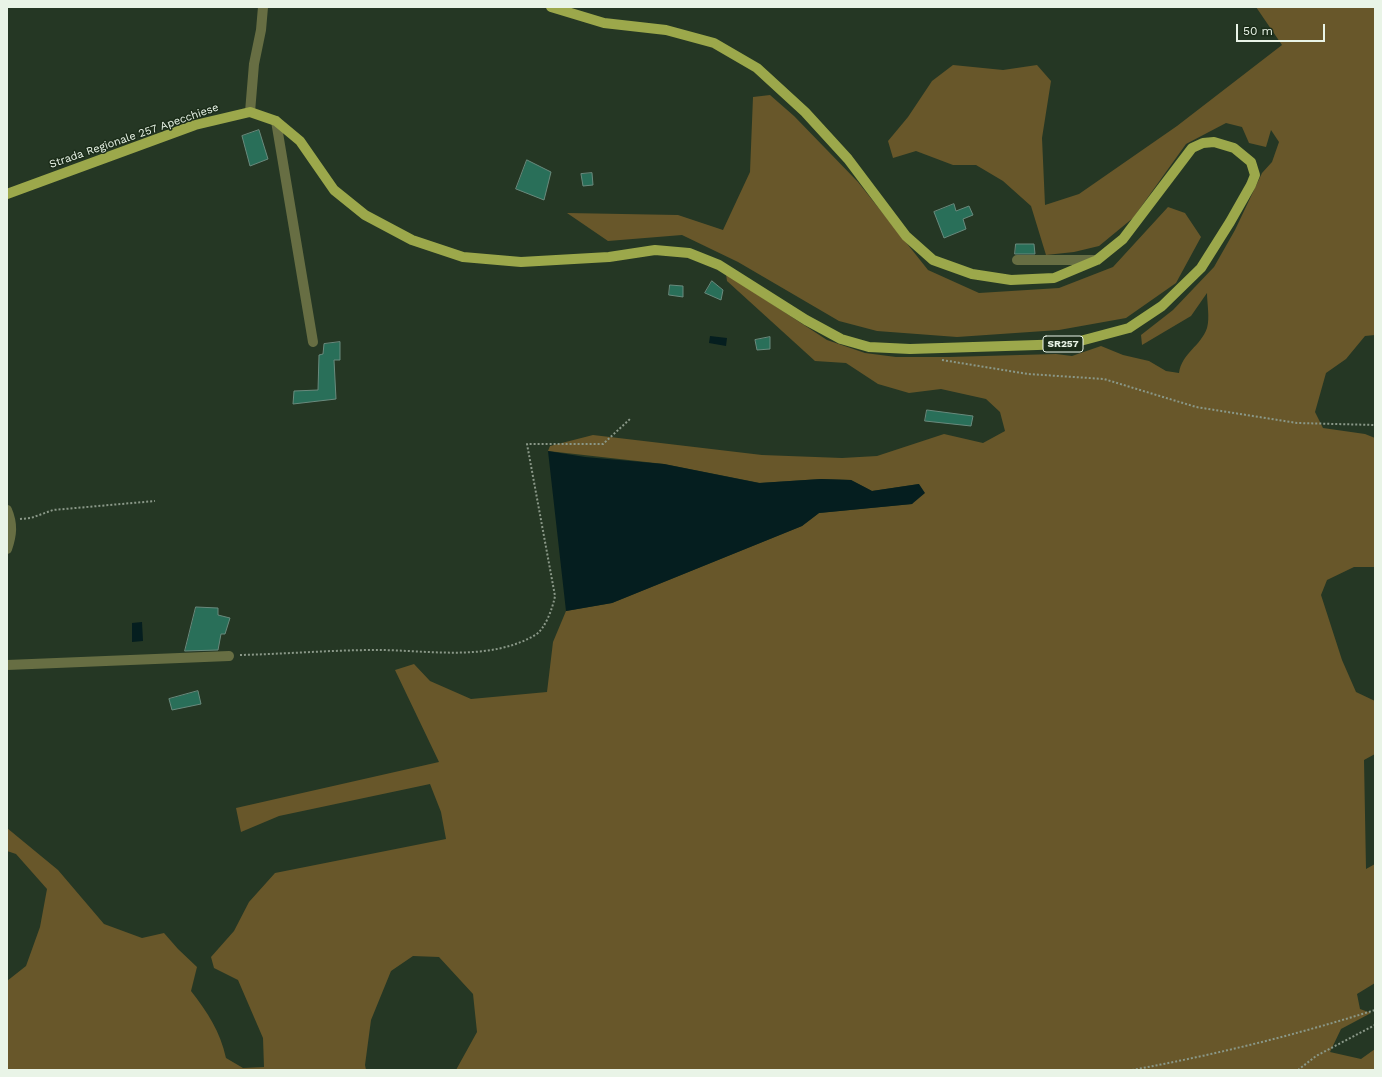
<!DOCTYPE html>
<style>
body{margin:0}
#map{position:relative;width:1382px;height:1077px;overflow:hidden;background:#253724;font-family:"Work Sans",sans-serif}
canvas{display:block}
.frame{position:absolute;inset:0;border:8px solid #e9f4e7;pointer-events:none}
.scale{position:absolute;left:1236px;top:24px;width:89px;height:18px;box-sizing:border-box;border:2px solid #e9f4e7;border-top:0;padding-left:5px;font-size:12px;line-height:14px;white-space:nowrap;color:#e9f4e7;-webkit-text-stroke:3px #1c2d1a;paint-order:stroke}
</style>
<div id="map">
<canvas width="1382" height="1077"></canvas>
<div class="frame"></div>
<div class="scale">50 m</div>
</div>
<script>
const ctx = document.querySelector('canvas').getContext('2d');
ctx.lineJoin = 'round';
function fillPath(path, color) { ctx.fillStyle = color; ctx.fill(path, 'evenodd'); }
function strokePath(path, color, width, dash) { ctx.strokeStyle = color; ctx.lineWidth = width; ctx.lineCap = dash ? 'butt' : 'round'; ctx.setLineDash(dash || []); ctx.stroke(path); }
function write(font, color, halo, rows, align = 'center') {
  ctx.font = font + ' "Work Sans",sans-serif'; ctx.lineWidth = 3; ctx.setLineDash([]); ctx.textBaseline = 'middle'; ctx.strokeStyle = halo; ctx.fillStyle = color; for (const [text, x, y, turn = 0] of rows) {
    ctx.save(); ctx.translate(x, y); ctx.rotate((+turn || 0) * Math.PI / 180); ctx.textAlign = isNaN(turn) ? turn : align; if (halo) ctx.strokeText(text, 0, 0); ctx.fillText(text, 0, 0); ctx.restore();
  }
}
fillPath(new Path2D(`
 M1256 7H1375V335L1365 336 1346 359 1326 373 1315 412 1323 428 1365 434 1375 438V567H1354L1327 580 1321 595 1342 660 1356 692 1375 701V754L1364 760 1366 869 1375 864V983L1357 994 1360 1009 1371 1013 1341 1029 1330 1052 1361 1059 1375 1049V1070H456L477 1032 473 994 439 957 413 956 391 971 371 1020 365 1065 366 1070H7V981L26 966 40 927 47 889 16 854 7 851V828L58 870 104 924 142 938 164 933 178 949 197 967 191 991C208 1013 220 1031 226 1058L243 1068 264 1067 263 1038 238 980 214 968 211 957 234 931 249 902 275 873 446 839 441 812 430 784 279 816 241 832 236 808 439 762 395 670 414 664 430 681 471 699 547 692 553 642 566 611 612 603 802 526 819 513 912 504 919 484 872 491 851 480 821 479 760 483 664 464 548 451 550 446 593 435 762 455 842 458 877 456 944 434 983 443 1005 431 1000 412 986 399 941 389 909 393 878 384 846 363 815 361 727 281 726 274 827 340 865 353 896 357H949L1056 354 1072 356 1101 346 1123 355 1149 361 1166 371 1179 373C1182 353 1201 346 1207 328 1210 318 1207 303 1207 293L1191 316 1142 345 1141 335 1173 310 1214 267 1235 230 1262 173 1272 162 1279 142 1271 130 1266 147 1249 143 1242 127 1226 123 1186 144 1133 218 1099 246 1074 252 1046 255 1031 206 1003 181 976 165H953L916 151 893 158 888 141 908 117 932 81 953 65 1003 70 1037 65 1051 81 1042 138 1045 205 1079 194 1177 126 1282 45Z
 M770 95 794 116 858 182 928 270 979 293 1059 288 1113 267 1168 207 1185 213 1201 237 1176 283 1126 318 1059 330 957 337 877 331 839 321 738 262 682 235 608 241 567 213 678 215 723 230 750 172 753 97Z`), '#68572a');
fillPath(new Path2D(`
 M710 336 727 338 726 346 709 343Z
 M548 451 585 457 664 464 759 483 821 479 851 480 872 491 919 484 925 493 912 504 819 513 802 526 612 603 566 611Z
 M142 622 143 641 132 642V623Z`), '#051e1f');
const building = new Path2D(`
 M259 130 268 159 250 166 242 136Z
 M527 160 551 172 544 200 516 189Z
 M592 173 593 185 583 186 581 174Z
 M954 204 956 211 969 206 973 215 963 219 966 229 944 238 934 212Z
 M1016 244H1034L1035 254H1015Z
 M712 281 723 290 721 300 705 293Z
 M670 285 683 286V297L669 295Z
 M770 337V349L757 350 755 340Z
 M340 342V360H334L336 399 293 404 294 391 318 390 319 355 323 354 324 344Z
 M927 410 973 416 971 426 925 421Z
 M196 607 218 608V615L230 618 225 634H221L218 650 185 651Z
 M198 691 201 704 172 710 169 699Z`);
fillPath(building, '#296f59');
strokePath(building, '#698a7d', 1);
strokePath(new Path2D(`
 M942 360 1028 374 1104 379 1196 407 1297 423 1375 425
 M20 519 31 518 53 510 155 501
 M240 655C285 654 331 650 377 650 427 650 490 662 535 635 545 630 553 607 555 596L527 444H603L630 419
 M1132 1070C1214 1055 1296 1035 1375 1010
 M1298 1070 1316 1056 1375 1025`), '#8a9888', 2, [2, 2]);
strokePath(new Path2D(`
 M250 112 254 64 261 30 263 7
 M276 121 313 342
 M1017 260H1095
 M7 510C13 524 12 535 7 549
 M7 665 229 656`), '#676e43', 10);
strokePath(new Path2D(`
 M7 194 195 125 250 112 276 121 300 141 334 190 365 215 412 240 463 257 521 262 609 257 655 250 689 253 719 265 806 320 841 339 869 347 910 349 1069 344 1129 328 1162 306 1201 268 1230 222 1251 185 1255 175 1251 162 1234 148 1214 142 1203 143 1192 148 1123 239 1097 260 1054 278 1011 280 972 274 933 260 906 236 848 159 805 112 757 68 714 43 666 30 604 23 551 7`), '#9ca84b', 10);
for (const [x, y, w] of [
 [1063,344,40]
]) { const box = new Path2D(); box.roundRect(x - w / 2, y - 8, w, 16, 3); ctx.fillStyle = '#1c2d1a'; ctx.fill(box); strokePath(box, '#e9f4e7', 1); }
write('bold 10px', '#e9f4e7', null, [
 ["SR257",1063,344]
]);
write('11px', '#e9f4e7', '#1c2d1a', [
 ["Strada Regionale 257 Apecchiese",134,136,-19]
]);
</script>
